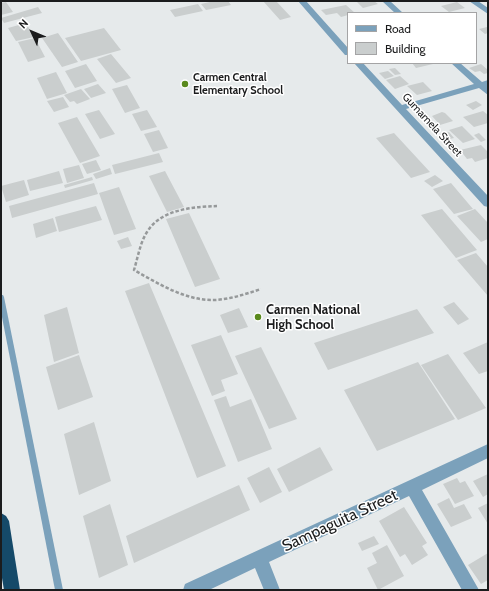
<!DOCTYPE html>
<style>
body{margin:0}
#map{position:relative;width:489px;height:591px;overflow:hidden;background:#e6eaeb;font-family:Cabin,sans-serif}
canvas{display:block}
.frame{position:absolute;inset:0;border:2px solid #1b1c1d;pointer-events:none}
.legend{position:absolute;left:347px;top:12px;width:130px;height:52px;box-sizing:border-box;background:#fff;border:1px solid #a4a4a5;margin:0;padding:5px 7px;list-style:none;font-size:12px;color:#1b1c1d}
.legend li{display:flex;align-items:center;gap:8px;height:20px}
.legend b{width:20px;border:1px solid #a4a4a5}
.north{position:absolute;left:12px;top:12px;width:40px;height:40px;-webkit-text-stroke:3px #fff;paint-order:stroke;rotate:314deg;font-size:11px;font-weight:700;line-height:16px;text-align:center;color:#1b1c1d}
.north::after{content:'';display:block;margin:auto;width:14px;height:18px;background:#1b1c1d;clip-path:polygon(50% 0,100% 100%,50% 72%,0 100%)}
</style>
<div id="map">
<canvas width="489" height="591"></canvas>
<div class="frame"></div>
<ul class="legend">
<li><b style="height:5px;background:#7ba1bb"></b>Road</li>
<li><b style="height:11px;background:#cacece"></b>Building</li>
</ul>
<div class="north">N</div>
</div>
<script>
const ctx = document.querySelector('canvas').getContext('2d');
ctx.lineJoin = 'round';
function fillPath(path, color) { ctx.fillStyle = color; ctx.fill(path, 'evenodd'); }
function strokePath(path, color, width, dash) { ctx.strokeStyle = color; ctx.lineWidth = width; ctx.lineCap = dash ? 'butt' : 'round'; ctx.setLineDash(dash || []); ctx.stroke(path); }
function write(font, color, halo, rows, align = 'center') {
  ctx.font = font + ' Cabin,sans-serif'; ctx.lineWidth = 3; ctx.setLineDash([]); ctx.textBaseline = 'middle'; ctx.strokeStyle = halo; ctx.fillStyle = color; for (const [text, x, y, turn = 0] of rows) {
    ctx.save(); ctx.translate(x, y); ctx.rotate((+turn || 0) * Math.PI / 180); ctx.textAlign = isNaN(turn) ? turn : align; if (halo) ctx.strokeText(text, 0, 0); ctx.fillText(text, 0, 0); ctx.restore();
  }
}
fillPath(new Path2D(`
 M214 1H228L231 5 206 10 201 4Z
 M263 1H276L291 17 280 20Z
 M356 1H374L378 4 363 8Z
 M6 2 13 12 1 15V3Z
 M457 2 465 8 449 12 441 6Z
 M198 4 203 11 175 17 170 10Z
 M346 5 355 13H348V15L341 17 337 13 326 15 321 10Z
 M38 7 42 13 4 23 1 18Z
 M26 23 34 37 16 41 8 28Z
 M487 27 488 33 485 34 479 29Z
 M104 28 121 50 81 61 65 38Z
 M58 33 78 62 62 67 42 38Z
 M35 38 45 57 28 62 18 42Z
 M111 54 131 78 116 83 97 59Z
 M412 63H433V64L416 68Z
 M86 64 97 81 75 88 65 71Z
 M481 64 488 70V73L484 74 480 71 475 72 469 68Z
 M395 68 401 74 395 75 389 69Z
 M388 71 394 76 385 79 379 73Z
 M56 72 67 93 47 99 37 78Z
 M400 76 409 84 395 89 386 80Z
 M423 82 432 91 417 95 407 86Z
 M98 84 106 93 91 98 84 89Z
 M127 85 140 108 125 113 112 89Z
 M81 89 90 99 77 104 74 101 70 102 64 95Z
 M63 97 69 107 54 112 47 101Z
 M476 101 482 105 473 110 466 105Z
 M99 110 115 134 100 139 85 114Z
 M147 110 157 127 141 131 132 114Z
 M483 111 488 115V123L474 127 463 117Z
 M442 112 445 113 453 121 440 125 432 116Z
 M77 117 100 156 80 163 58 123Z
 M462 126 475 139 463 143 449 130Z
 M159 130 168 148 153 152 144 134Z
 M449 132 454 138 445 140 440 134Z
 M394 133 430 172 411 178 376 138Z
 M479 133 486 140 481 142 474 135Z
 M481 145 488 152V158L475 162 472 158 467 159 460 150Z
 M159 153 163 162 115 174 112 165Z
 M96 160 101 170 87 174 82 164Z
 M79 165 84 178 67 183 63 169Z
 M110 168 112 174 96 179 93 174Z
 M59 171 63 183 30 191 27 180Z
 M165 171 184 207 167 212 149 176Z
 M435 175 443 181 432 187 424 181Z
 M92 177 93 180 65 188 64 185Z
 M24 180 29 195 6 202 1 186Z
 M94 183 98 194 12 218 9 206Z
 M451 183 473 209 454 214 433 189Z
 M119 187 136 229 114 235 99 193Z
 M96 206 102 220 59 232 55 217Z
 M442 209 477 250 456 258 421 215Z
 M475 209 488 223V239L481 242 457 216Z
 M189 213 220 279 195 287 166 219Z
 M53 218 57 231 36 238 33 224Z
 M128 237 132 246 121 249 117 241Z
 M476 253 488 267V296L457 260Z
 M149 283 226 466 197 478 125 291Z
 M454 302 469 319 458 325 443 307Z
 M67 307 79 353 54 362 44 315Z
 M239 308 248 327 228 333 220 315Z
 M417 309 434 333 328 370 314 343Z
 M221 335 238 374 221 380 225 391 212 396 191 345Z
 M488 342V371L479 374 463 353Z
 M261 347 297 419 269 429 235 356Z
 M448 354 486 408 458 420 421 365Z
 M79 355 93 397 58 410 46 367Z
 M418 362 455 419 377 451 344 390Z
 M226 396 230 407 251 399 272 449 238 462 214 400Z
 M94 422 111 481 79 495 64 434Z
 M320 447 333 470 289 492 277 469Z
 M269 467 282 492 260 503 247 478Z
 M488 474V494L483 497 473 481Z
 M457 478 460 483 465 481 474 496 455 504 443 484Z
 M239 485 250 510 134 563 126 536Z
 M449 498 454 508 464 504 472 518 451 527 437 504Z
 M488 503V524L478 508Z
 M110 504 128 565 99 578 83 516Z
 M404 507 427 543 422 546 428 555 412 565 405 554 400 557 379 521Z
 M374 536 379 544 362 551 358 543Z
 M387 545 404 576 378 590 367 568 377 563 372 553Z
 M488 553V580L481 584 468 565Z`), '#cacece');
strokePath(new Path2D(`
 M217 206C193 207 161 209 147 232 140 243 138 257 134 270 159 284 186 301 215 300 231 299 246 294 261 289`), '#96999a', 2.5, [3.5, 2]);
fillPath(new Path2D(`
 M1 295H3L4 297 63 590H55L1 312Z`), '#7ba1bb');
fillPath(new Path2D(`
 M298 1H306L348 48V55H345Z
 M382 1H390L403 13H395Z
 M469 1H478L488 8V14Z
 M354 63H363L402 105 474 84 451 63H460L482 82 488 80V86H487L488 87V95L479 88 406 109 488 196V207L484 206Z
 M488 444V458L422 490 479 590H462L409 496 269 562 280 590H264L255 568 209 590H183L185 584Z`), '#7ba1bb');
fillPath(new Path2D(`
 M1 513 6 516 9 521 20 590H4L1 572Z`), '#154a69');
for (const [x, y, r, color] of [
 [185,84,4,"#5a8a1d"],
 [258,317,4,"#5a8a1d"]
]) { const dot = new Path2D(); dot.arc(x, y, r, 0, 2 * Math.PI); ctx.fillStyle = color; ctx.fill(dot); strokePath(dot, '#fff', 1.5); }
write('bold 11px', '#1b1c1d', '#fff', [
 ["Carmen Central",193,78],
 ["Elementary School",193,91]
], 'left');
write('11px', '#1b1c1d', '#fff', [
 ["Gumamela Street",432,125,47]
]);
write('bold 13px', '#1b1c1d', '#fff', [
 ["Carmen National",266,310],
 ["High School",266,325]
], 'left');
write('16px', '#1b1c1d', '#fff', [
 ["Sampaguita Street",340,521,-25]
]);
</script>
